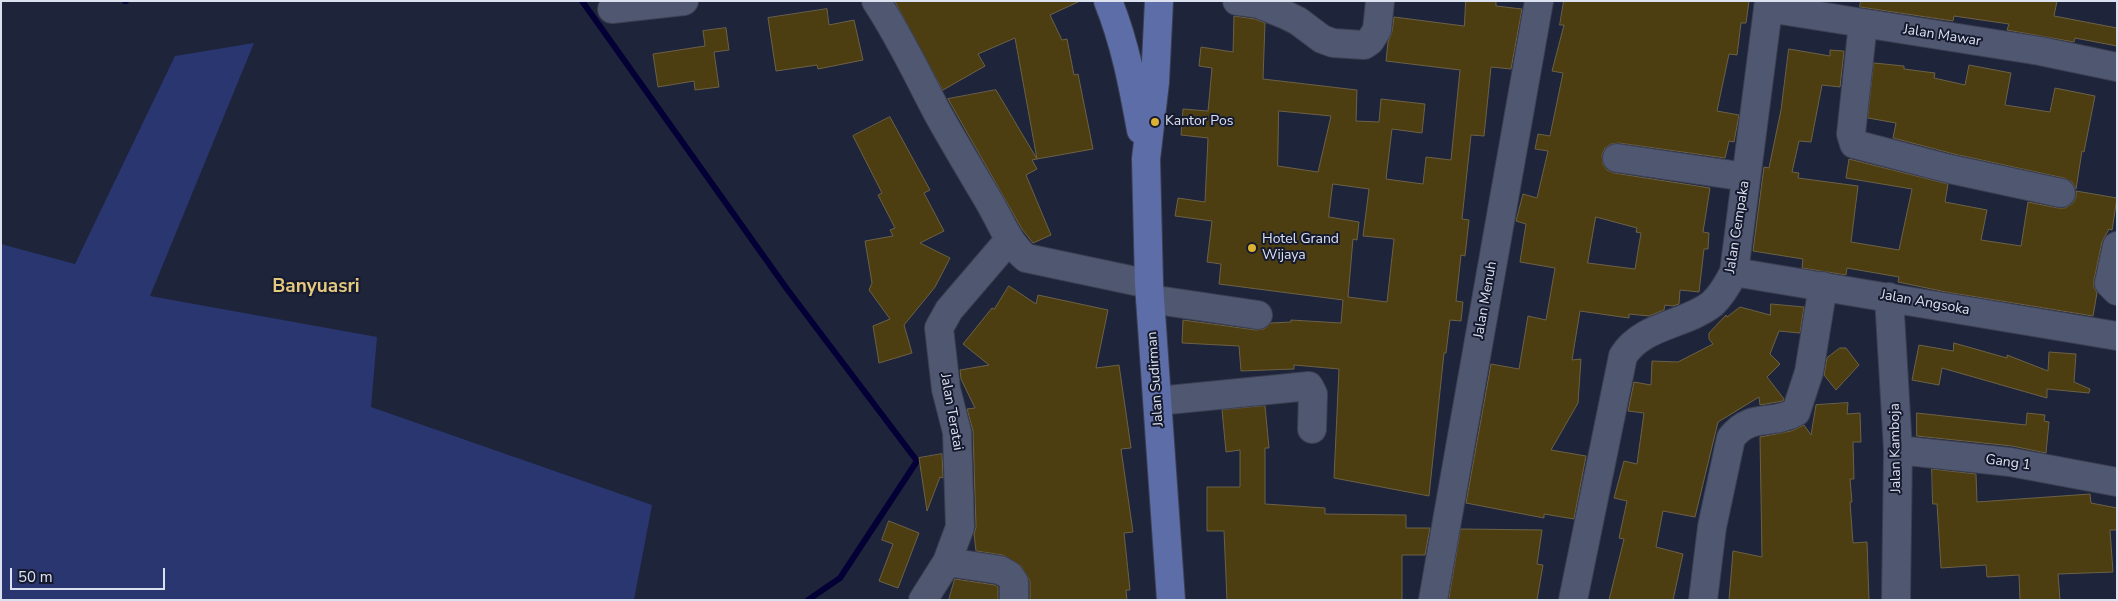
<!DOCTYPE html>
<style>
body{margin:0}
#map{position:relative;width:2118px;height:601px;overflow:hidden;background:#1e2439;font-family:"Nunito Sans",sans-serif}
canvas{display:block}
.frame{position:absolute;inset:0;border:2px solid #dce1f0;pointer-events:none}
.scale{position:absolute;left:10px;top:568px;width:155px;height:22px;box-sizing:border-box;border:2px solid #dce1f0;border-top:0;padding-left:6px;font-size:15px;line-height:18px;white-space:nowrap;color:#dce1f0;-webkit-text-stroke:4px #151a2f;paint-order:stroke}
</style>
<div id="map">
<canvas width="2118" height="601"></canvas>
<div class="frame"></div>
<div class="scale">50 m</div>
</div>
<script>
const ctx = document.querySelector('canvas').getContext('2d');
ctx.lineJoin = 'round';
function fillPath(path, color) { ctx.fillStyle = color; ctx.fill(path, 'evenodd'); }
function strokePath(path, color, width, dash) { ctx.strokeStyle = color; ctx.lineWidth = width; ctx.lineCap = dash ? 'butt' : 'round'; ctx.setLineDash(dash || []); ctx.stroke(path); }
function write(font, color, halo, rows, align = 'center') {
  ctx.font = font + ' "Nunito Sans",sans-serif'; ctx.lineWidth = 4; ctx.setLineDash([]); ctx.textBaseline = 'middle'; ctx.strokeStyle = halo; ctx.fillStyle = color; for (const [text, x, y, turn = 0] of rows) {
    ctx.save(); ctx.translate(x, y); ctx.rotate((+turn || 0) * Math.PI / 180); ctx.textAlign = isNaN(turn) ? turn : align; if (halo) ctx.strokeText(text, 0, 0); ctx.fillText(text, 0, 0); ctx.restore();
  }
}
fillPath(new Path2D(`
 M254 43 150 296 377 337 371 407 652 505 634 600H1V244L75 264 175 56Z`), '#2a366f');
strokePath(new Path2D(`
 M125 1H126
 M582 1 787 289 917 461 840 578 808 600`), '#040036', 6);
const building = new Path2D(`
 M895 1H1080L1050 15 1062 40 1067 39 1074 75 1078 74 1093 149 1037 159 1015 38 978 54 985 66 943 90Z
 M1466 1H1496V6L1522 9 1511 69 1491 67 1484 136 1471 135 1462 219 1469 220 1465 256 1461 255 1456 301 1463 302 1461 321 1450 320 1446 353H1444L1429 496 1334 478 1339 369 1294 365V369L1241 371 1239 346 1182 343 1183 320 1256 330 1264 329 1271 323 1291 322V320L1341 323 1343 300 1219 284 1221 264 1207 262 1212 221 1175 216 1178 198 1205 202 1208 138 1181 135 1183 109 1208 111 1212 68 1199 66 1201 47 1233 52 1234 16 1255 19 1265 23 1263 79 1357 90 1356 121 1379 122 1381 99 1425 104 1422 133 1392 129 1386 179 1423 184 1426 157 1451 160 1460 70 1386 61 1388 42 1392 32 1394 17 1464 26ZM1279 111 1331 116 1318 172 1278 166ZM1333 184 1369 189 1363 236 1394 239 1387 302 1348 297 1353 239 1357 240 1359 222 1329 217Z
 M1564 1H1749L1746 23H1741L1737 55 1729 54 1717 111 1739 115 1734 142 1729 141 1725 158 1619 143 1611 144 1605 148 1602 155 1603 164 1607 170 1614 173 1710 188 1703 232 1709 233 1708 249H1704L1699 292 1680 290 1679 304 1673 306 1665 305 1664 310 1649 316 1629 314V318L1580 311 1572 360 1581 359 1578 403 1551 450 1586 456 1574 519 1544 514V518L1466 503 1491 364 1519 369 1528 316 1546 320 1555 268 1520 262 1526 224 1516 221 1523 194 1537 198 1548 151 1535 149 1538 134 1550 136 1563 73 1552 71 1564 25H1560ZM1596 217 1637 228 1636 232 1641 233 1635 269 1588 263Z
 M1861 1H2057L2054 16 2117 28V46L2075 38 2074 42 2007 30 2009 24 1954 16 1953 21 1860 7Z
 M827 9 829 25 854 20 863 60 818 69 817 65 776 71 768 18Z
 M726 28 729 50 714 52 719 87 695 90 694 81 658 87 653 54 705 46 703 31Z
 M1789 49 1830 56V50L1844 51 1840 87 1822 85 1811 142 1799 141 1792 172 1799 173 1798 178 1858 186 1851 242 1899 250 1912 189 1846 178 1849 159 1948 184 1945 202 1987 210 1981 240 2021 246 2028 202 2058 208H2065L2073 203 2076 197V191L2117 198 2112 230 2109 229 2102 242 2094 280V287L2097 293 2093 316 1946 292 1898 282 1899 277 1847 268 1846 275 1802 268 1803 259 1753 251 1764 167 1769 168 1781 110Z
 M1874 63 1904 66V69L1935 73 1934 78 1965 85 1969 65 2011 73 2005 105 2050 112 2055 88 2095 96 2084 152 2082 151 2076 189 2072 182 2064 178 1954 154 1893 138 1896 123 1868 118Z
 M996 90 1037 159 1032 160 1037 169 1026 175 1051 235 1033 243 1022 229 948 99Z
 M890 117 930 190 924 193 944 231 920 243 950 258 935 287 904 325 912 353 879 363 873 326 890 319 869 290 872 283 865 241 893 236 890 230 895 228 878 195 882 193 853 136Z
 M1009 286 1036 304 1038 295 1108 310 1096 368 1119 365 1126 413 1131 448 1121 449 1133 532 1124 533 1130 590H1126L1127 600H1030V581L1021 566 1003 555 976 551 974 534 976 527 973 431 967 409 975 408 961 379 960 370 989 365 963 344 992 308 994 309Z
 M1771 304 1804 307 1800 333 1779 331 1770 354 1780 364 1767 377 1784 399 1783 401 1760 405 1759 397 1718 422 1695 517 1663 511 1656 547 1683 554 1673 600H1609L1624 539 1619 538 1627 501 1614 498 1624 461 1637 464 1644 413 1628 411 1634 382 1651 385 1652 361 1678 362 1713 344 1709 339V333L1726 315 1727 317 1740 307 1770 315Z
 M1954 343 2007 358V355L2048 371 2049 352 2076 354 2074 382 2090 389 2089 393 2047 389V398L1942 368 1939 385 1912 380 1919 345 1953 351Z
 M1840 348H1846L1859 365 1836 390 1824 375 1827 358Z
 M1848 403 1847 414 1860 413 1861 442H1853L1854 479H1850L1852 502H1850L1853 543 1867 542 1869 600H1729L1733 551 1762 557 1760 437 1791 431 1804 425 1811 435 1816 405Z
 M1265 406 1269 448H1265V504L1325 508V514L1406 515V528H1430L1425 555H1402V600H1227L1224 531H1207V487H1240V450L1226 452 1222 410Z
 M1917 413 2026 425 2027 413 2045 415 2044 421 2049 422 2046 453 2012 446 1917 436Z
 M942 454 943 478 940 477 927 511 919 458Z
 M1932 469 1976 474 1977 502 2090 494 2091 503 2117 508V530H2110L2113 572 2058 574 2060 600H2020L2019 575 1987 577 1986 565 1941 568 1937 504H1933Z
 M889 521 919 533 898 588 879 581 893 544 882 540Z
 M1461 529 1542 530 1537 564 1543 565 1537 600H1449Z
 M955 579 995 585 998 587V600H949Z`);
fillPath(building, '#4d3e12');
strokePath(building, '#6b6147', 1);
const minor = new Path2D(`
 M876 1C900 37 917 74 937 112 953 141 970 169 987 198 1000 219 1007 242 1026 258L1149 284
 M1237 1 1259 4 1286 15 1298 21 1322 39 1333 43 1364 45 1370 41 1377 30 1380 1
 M1768 8 2040 51 2117 67
 M612 9 684 1
 M1863 23 1851 134 1854 144 1950 169 2061 193
 M1617 158 1746 177
 M2117 246 2109 283 2117 291
 M1734 272 2117 336
 M1889 297 1898 450 1896 600
 M1150 299 1258 315
 M1158 401 1309 386 1313 394 1312 429
 M1898 450 2010 462 2117 482
 M947 562 1000 570 1009 575 1014 582V600
 M923 600 947 562 960 527 957 432 946 389 939 328 949 310 1009 240
 M1433 600 1539 1
 M1573 600 1623 356C1642 325 1685 325 1712 304 1722 295 1728 284 1734 272L1769 1
 M1703 600 1712 527 1731 438C1751 412 1771 426 1796 412L1809 372 1823 286`);
const major = new Path2D(`
 M1108 1C1125 43 1133 86 1141 130
 M1159 1 1155 82 1146 159 1149 284 1171 600`);
strokePath(minor, '#3b3f52', 30);
strokePath(major, '#3b3f52', 30);
strokePath(minor, '#505770', 28);
strokePath(major, '#5d6da8', 28);
for (const [x, y, r, color] of [
 [1155,122,5,"#dcb233"],
 [1252,248,5,"#dcb233"]
]) { const dot = new Path2D(); dot.arc(x, y, r, 0, 2 * Math.PI); ctx.fillStyle = color; ctx.fill(dot); strokePath(dot, '#151a2f', 2); }
write('14px', '#dce1f0', '#151a2f', [
 ["Jalan Mawar",1942,36,9],
 ["Jalan Cempaka",1738,227,-81],
 ["Jalan Menuh",1486,300,-80],
 ["Jalan Angsoka",1925,303,10],
 ["Jalan Sudirman",1156,379,-94],
 ["Jalan Teratai",951,412,80],
 ["Jalan Kamboja",1896,448,-91],
 ["Gang 1",2008,463,8]
]);
write('14px', '#dce1f0', '#151a2f', [
 ["Kantor Pos",1165,122],
 ["Hotel Grand",1262,240],
 ["Wijaya",1262,256]
], 'left');
write('bold 19px', '#e5c97e', '#151a2f', [
 ["Banyuasri",316,287]
]);
</script>
